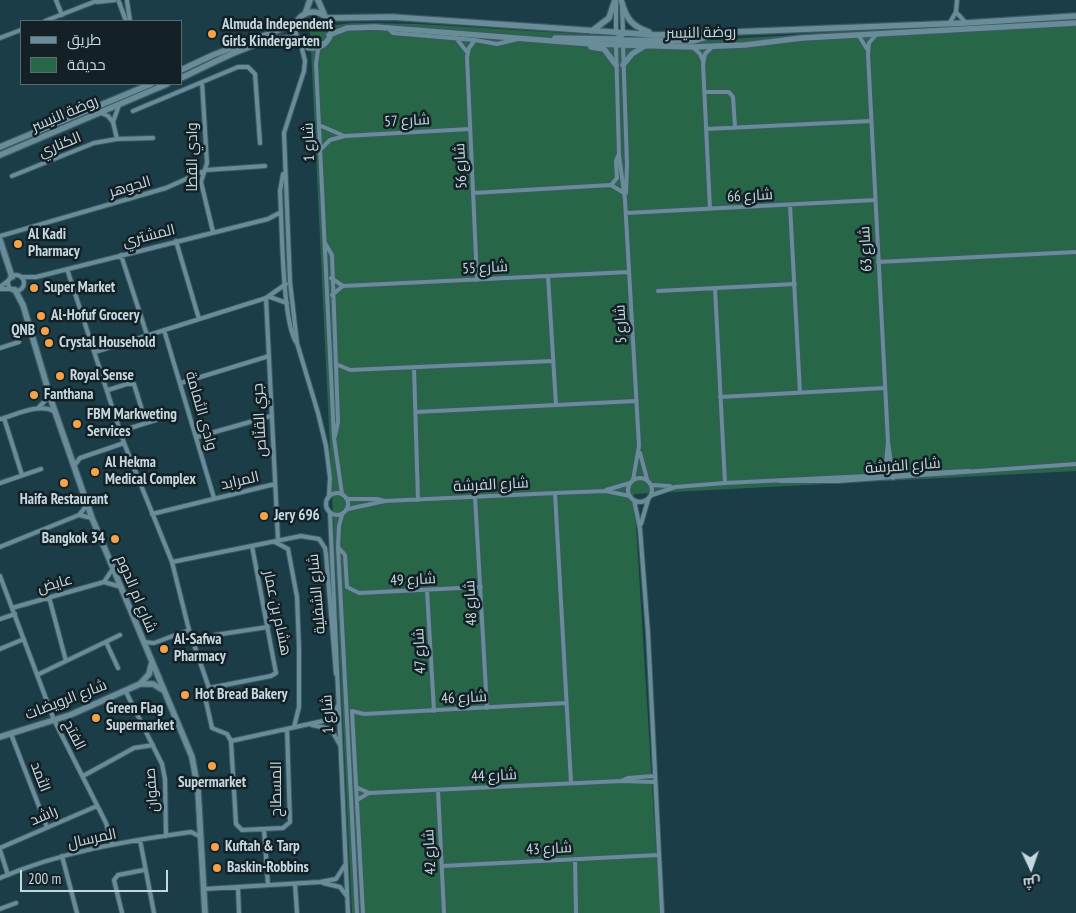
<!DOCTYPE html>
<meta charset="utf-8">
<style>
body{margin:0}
#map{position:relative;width:1076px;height:913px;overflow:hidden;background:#1b3d48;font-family:"PT Sans Narrow",Cairo,sans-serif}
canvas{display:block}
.legend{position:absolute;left:20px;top:20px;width:162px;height:65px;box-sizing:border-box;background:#132127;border:1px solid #5b6a71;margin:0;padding:6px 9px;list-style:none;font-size:15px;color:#c6d8df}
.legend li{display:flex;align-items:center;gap:10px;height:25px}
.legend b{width:25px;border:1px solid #5b6a71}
.north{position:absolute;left:1006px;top:843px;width:50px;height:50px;-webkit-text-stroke:4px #132127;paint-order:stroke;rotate:177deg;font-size:14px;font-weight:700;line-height:20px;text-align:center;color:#c6d8df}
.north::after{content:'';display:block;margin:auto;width:18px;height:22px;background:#c6d8df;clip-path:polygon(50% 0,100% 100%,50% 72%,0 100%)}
.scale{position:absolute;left:20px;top:870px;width:148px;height:22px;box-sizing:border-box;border:2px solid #c6d8df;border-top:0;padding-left:6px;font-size:15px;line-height:18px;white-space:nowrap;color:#c6d8df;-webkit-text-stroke:4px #132127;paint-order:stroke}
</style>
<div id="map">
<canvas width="1076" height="913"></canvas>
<ul class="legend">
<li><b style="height:6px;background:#698c99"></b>طريق</li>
<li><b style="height:14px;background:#276748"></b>حديقة</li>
</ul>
<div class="north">ش</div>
<div class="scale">200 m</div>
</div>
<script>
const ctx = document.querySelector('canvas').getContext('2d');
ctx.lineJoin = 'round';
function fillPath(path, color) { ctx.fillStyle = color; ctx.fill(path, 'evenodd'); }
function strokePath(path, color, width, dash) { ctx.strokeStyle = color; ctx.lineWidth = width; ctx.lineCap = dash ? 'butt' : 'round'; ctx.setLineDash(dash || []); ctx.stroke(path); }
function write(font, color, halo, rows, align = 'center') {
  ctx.font = font + ' "PT Sans Narrow",Cairo,sans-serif'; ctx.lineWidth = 5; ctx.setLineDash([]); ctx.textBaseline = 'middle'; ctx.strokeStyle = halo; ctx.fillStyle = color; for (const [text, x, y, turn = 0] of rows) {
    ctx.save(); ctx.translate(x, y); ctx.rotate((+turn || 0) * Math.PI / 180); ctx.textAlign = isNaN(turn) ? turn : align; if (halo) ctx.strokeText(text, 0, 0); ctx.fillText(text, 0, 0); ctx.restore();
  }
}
fillPath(new Path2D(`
 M1076 18V471L634 494 660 913H352L310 28 353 23 417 24 696 41Z`), '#276748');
const street = new Path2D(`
 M56 0 62 15
 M127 1 130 21
 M97 2 115 0
 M119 2 126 21
 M616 2V33
 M622 7 623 33
 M956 12 966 23
 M45 21 99 0
 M949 24 956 12 957 0
 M387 27 393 33 475 40 497 44 518 39
 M876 35 869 43 868 54 888 442 893 478
 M859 36 867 49
 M0 38 21 30
 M456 38 467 52
 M475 40 469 48 467 57 477 280
 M322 43 318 50 316 64 334 438 342 494
 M301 45 305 61 304 71 284 133 290 282 297 343 318 413 326 446 330 478 329 496
 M616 45 619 155 625 200 639 446 633 480
 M623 45 627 165 626 193
 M693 47 700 54 703 61
 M202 82 207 163 201 182 213 232
 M705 92H729L733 97 735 127
 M133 111 238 67H248L255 74 260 143
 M101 113 108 116 113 122
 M319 125 342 135
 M706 129 871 121
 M117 139 113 122 119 105
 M320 150 330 140 345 136 470 129
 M283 174 280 191C282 222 282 320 296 342
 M12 176 94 143 117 139 153 138
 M611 185 617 178 616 161 618 156
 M473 193 611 185 624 193
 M790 205 800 393
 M710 209 703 64 705 54 712 47
 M626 213 875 200
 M0 236 166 188 206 170 265 166
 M176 241 199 319
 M325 243 332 255 338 422 335 436
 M121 255 147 335
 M878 262 1076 252
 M67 269 124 443 172 562 189 630 209 688 271 676 276 673 252 546
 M8 283a8 8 0 1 1 16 0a8 8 0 1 1-16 0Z
 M548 276 556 405
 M22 277H36L268 219 281 212
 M331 278 343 286 629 272
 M0 287 9 280
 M715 288 725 483
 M0 289H13
 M658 291 795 284
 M332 295 343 286
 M270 297 287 303
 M266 298 278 540
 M164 330 214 498
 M0 348 19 342
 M95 352 266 298 286 284
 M336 364 350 370 553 361
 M414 368 418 500
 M181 383 269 356
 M108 390 127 384H134L146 423
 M720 397 885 388
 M38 408 50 396
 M416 412 636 401
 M4 418 22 475
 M0 419C16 415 40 402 55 412
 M121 431 156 420
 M197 437 271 416
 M640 453 647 479
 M74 466 80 458 124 443
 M885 475 888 442
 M628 490a12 12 0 1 1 24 0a12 12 0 1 1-24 0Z
 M780 481H838L1076 464
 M0 483 41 469
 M652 485 670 486
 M606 490 630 483
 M326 504a11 11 0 1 1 22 0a11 11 0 1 1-22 0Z
 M555 493 571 783
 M652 495 675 487 725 483 969 471
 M475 497 487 708
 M347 499H377L385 501
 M634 500 640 529 648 633 662 913
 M348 509 385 501 555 493 606 491 630 496
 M330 513 348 913
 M152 514 275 484
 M79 515 92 518
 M342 515 339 526 338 547 357 913
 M641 524 648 500
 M275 542 288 549 297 597 299 648V707L294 727
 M0 547 79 515 84 509 86 502
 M339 548 345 555 347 587 359 593 481 587
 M172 562 301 536 319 539 325 548 326 554 336 674
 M0 576 54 720 106 823 112 845
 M104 582 112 570
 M427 590 434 711
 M49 597 66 661
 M12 608 104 582 118 586
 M0 619 15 614
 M215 635 268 627
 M106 642 118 668
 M144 642 154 643 189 630
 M0 649 24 639
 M37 675 120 635
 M209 688 205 697 212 728 227 734 231 741 236 824 242 830 283 828 290 822 287 729
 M125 690 162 764 165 779 166 836
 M312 725 331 729 340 745
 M11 734 47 827
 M231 741 323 721 333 716 338 705
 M83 776 134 748 153 745
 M621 781 628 778 654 776
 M356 787 369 793 621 781 654 782
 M438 790 444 913
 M357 800 369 793
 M264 829 268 885
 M140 840 154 913
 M0 848 97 806
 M0 850 8 875
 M62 856 77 913
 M575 859 576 913
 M442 866 658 855
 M0 878C60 852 126 841 191 832L201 837
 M323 883 340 887 346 895
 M295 884 297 913
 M238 887 239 913
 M204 889 320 882 336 879 345 865
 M0 909 16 903
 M122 913 114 880 118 875 144 870
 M363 913 352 711 364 714 566 703`);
const secondary = new Path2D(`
 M318 0 324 14
 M621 0C626 18 631 26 649 32
 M295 30a18 18 0 1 1 36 0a18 18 0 1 1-36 0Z
 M305 14 310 0
 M328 18 392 17 656 35 966 23 1076 16
 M592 31 609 18 615 0
 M329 35 347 28 375 27 592 44 693 47 745 45 802 38 1076 23
 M555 38 616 39 622 35
 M616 45 623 40 693 41 710 36
 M591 47 604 49 616 65
 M623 65 632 54 643 47
 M181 70 213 55 297 23
 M181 78C210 65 267 32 297 39
 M0 147 151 84
 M0 155 167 84
 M0 240 12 277
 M15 290 23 305 52 403 92 518 192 757 198 790 205 913
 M140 684 149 674 152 662
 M0 737 70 715 140 684H153L163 690`);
strokePath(street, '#3c5963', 6);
strokePath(secondary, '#3c5963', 8);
strokePath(street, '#698c99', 4);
strokePath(secondary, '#698c99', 5.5);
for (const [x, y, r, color] of [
 [212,34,5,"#f6a248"],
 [18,244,5,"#f6a248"],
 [34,288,5,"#f6a248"],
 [41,316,5,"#f6a248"],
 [45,331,5,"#f6a248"],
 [49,343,5,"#f6a248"],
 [60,376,5,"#f6a248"],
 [34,395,5,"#f6a248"],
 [77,424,5,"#f6a248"],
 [95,472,5,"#f6a248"],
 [64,483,5,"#f6a248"],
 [264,516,5,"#f6a248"],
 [115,539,5,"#f6a248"],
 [164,649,5,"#f6a248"],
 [185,695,5,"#f6a248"],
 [96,718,5,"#f6a248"],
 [212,766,5,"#f6a248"],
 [215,847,5,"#f6a248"],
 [217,868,5,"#f6a248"]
]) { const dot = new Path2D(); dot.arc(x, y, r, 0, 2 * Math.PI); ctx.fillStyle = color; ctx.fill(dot); strokePath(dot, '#132127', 2); }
write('bold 15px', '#c6d8df', '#132127', [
 ["Almuda Independent",222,25],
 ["Girls Kindergarten",222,42],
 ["Al Kadi",28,235],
 ["Pharmacy",28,252],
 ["Super Market",44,288],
 ["Al-Hofuf Grocery",51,316],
 ["QNB",35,331,"right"],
 ["Crystal Household",59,343],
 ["Royal Sense",70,376],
 ["Fanthana",44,395],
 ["FBM Markweting",87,415],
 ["Services",87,432],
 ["Al Hekma",105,463],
 ["Medical Complex",105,480],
 ["Haifa Restaurant",64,500,"center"],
 ["Jery 696",274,516],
 ["Bangkok 34",105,539,"right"],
 ["Al-Safwa",174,640],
 ["Pharmacy",174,657],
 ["Hot Bread Bakery",195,695],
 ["Green Flag",106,709],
 ["Supermarket",106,726],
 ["Supermarket",212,783,"center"],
 ["Kuftah & Tarp",225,847],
 ["Baskin-Robbins",227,868]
], 'left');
write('15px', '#c6d8df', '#132127', [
 ["روضة النيسر",701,33,-1],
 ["روضة النيسر",65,114,-23],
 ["شارع 57",407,121,-3],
 ["شارع 1",309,142,-92],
 ["الكناري",60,145,-22],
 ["وادي القطا",193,157,-90],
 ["شارع 56",461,166,-93],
 ["الجوهر",130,187,-16],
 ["شارع 66",750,196,-3],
 ["المشتري",149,236,-14],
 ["شارع 63",866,249,-93],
 ["شارع 55",485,268,-3],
 ["شارع 5",621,324,-93],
 ["وادى الثمامة",201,411,74],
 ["جري القنّاص",260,420,-93],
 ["شارع الفرشة",903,466,-4],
 ["المرابد",240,481,-13],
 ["شارع الفرشة",491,485,-3],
 ["شارع 49",413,580,-3],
 ["عايض",55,584,-16],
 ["شارع ام الدوم",136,594,67],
 ["شارع الشفلية",317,594,-95],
 ["شارع 48",471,603,-93],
 ["هشام بن عمار",277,613,78],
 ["شارع 47",420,651,-93],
 ["شارع 46",464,698,-3],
 ["شارع الرويضات",66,700,-21],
 ["شارع 1",328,714,-93],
 ["الفتح",74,735,63],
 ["شارع 44",494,776,-3],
 ["الثمد",40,777,69],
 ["المسطاح",277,789,-90],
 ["صفوان",152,790,-95],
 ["راشد",44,816,-23],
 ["المرسال",92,839,-12],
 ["شارع 43",549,849,-3],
 ["شارع 42",430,852,-93]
]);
</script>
